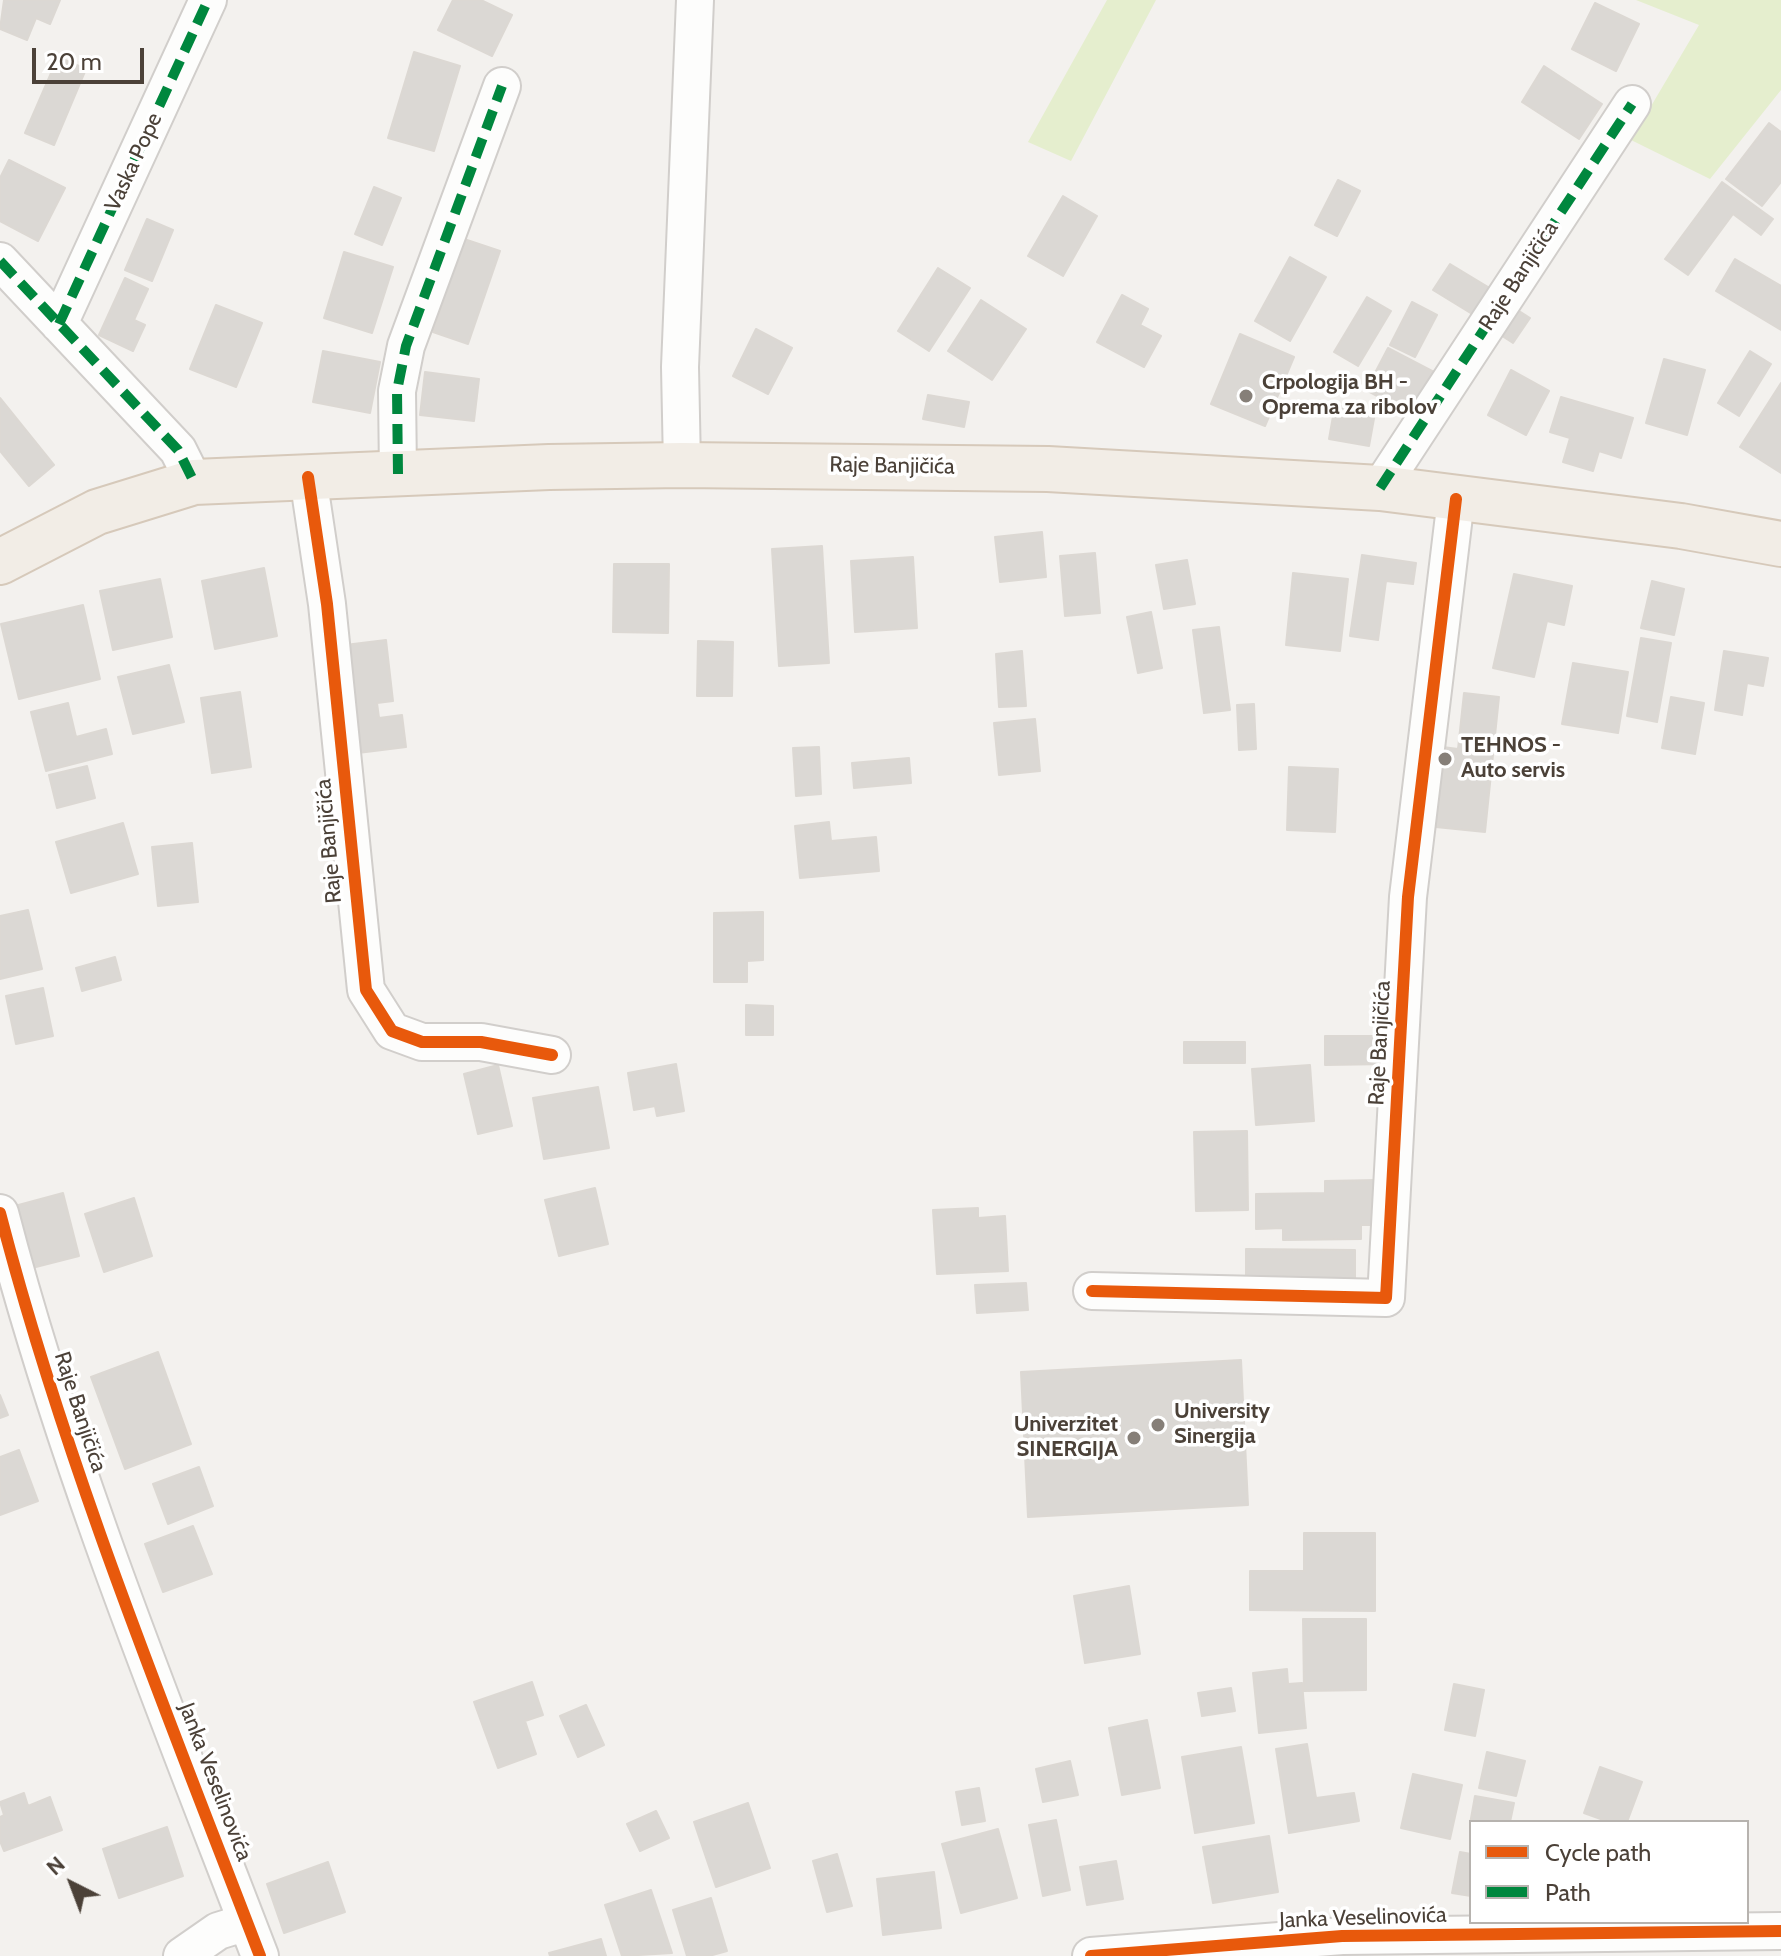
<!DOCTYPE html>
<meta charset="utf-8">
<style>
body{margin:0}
#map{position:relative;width:1781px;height:1956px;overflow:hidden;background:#f3f1ee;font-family:Cabin,sans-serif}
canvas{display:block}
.legend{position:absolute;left:1469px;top:1820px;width:280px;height:104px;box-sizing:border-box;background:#fff;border:2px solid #b7b3af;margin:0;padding:10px 14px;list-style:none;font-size:24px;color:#4b4138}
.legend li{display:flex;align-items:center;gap:16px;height:40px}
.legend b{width:40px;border:2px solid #b7b3af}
.north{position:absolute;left:32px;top:1844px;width:80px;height:80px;-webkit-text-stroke:6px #fff;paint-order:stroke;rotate:318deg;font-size:22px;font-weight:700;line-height:32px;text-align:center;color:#4b4138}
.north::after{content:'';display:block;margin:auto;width:28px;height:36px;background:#4b4138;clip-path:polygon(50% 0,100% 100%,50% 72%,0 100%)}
.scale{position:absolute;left:32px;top:48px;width:112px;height:36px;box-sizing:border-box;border:4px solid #4b4138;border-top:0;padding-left:10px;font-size:24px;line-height:28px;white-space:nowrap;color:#4b4138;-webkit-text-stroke:6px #fff;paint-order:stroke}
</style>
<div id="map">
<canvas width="1781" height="1956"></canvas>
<ul class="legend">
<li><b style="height:10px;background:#e8590c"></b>Cycle path</li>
<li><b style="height:10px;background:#00873e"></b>Path</li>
</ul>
<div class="north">N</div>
<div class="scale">20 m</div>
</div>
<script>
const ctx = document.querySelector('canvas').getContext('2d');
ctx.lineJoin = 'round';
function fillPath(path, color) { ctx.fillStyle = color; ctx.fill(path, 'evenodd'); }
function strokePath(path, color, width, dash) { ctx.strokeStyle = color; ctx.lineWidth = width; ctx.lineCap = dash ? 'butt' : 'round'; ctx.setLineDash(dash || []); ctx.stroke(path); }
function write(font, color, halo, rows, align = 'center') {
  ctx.font = font + ' Cabin,sans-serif'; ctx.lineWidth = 7; ctx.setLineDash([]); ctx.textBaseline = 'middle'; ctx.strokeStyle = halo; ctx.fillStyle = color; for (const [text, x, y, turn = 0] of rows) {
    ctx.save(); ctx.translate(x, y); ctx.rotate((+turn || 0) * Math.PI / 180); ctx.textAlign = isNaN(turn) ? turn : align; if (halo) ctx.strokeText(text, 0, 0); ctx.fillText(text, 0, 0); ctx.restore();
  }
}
fillPath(new Path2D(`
 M1107 0H1156L1071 161 1028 142Z
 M1636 0H1781V90L1710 179 1631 140 1699 25Z`), '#e5eece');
const building = new Path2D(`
 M4 0H60L50 24 36 18 27 40 0 29Z
 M453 0H481L512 15 492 56 438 30Z
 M1595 3 1639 24 1616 71 1572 49Z
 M414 52 460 66 434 151 388 138Z
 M58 57 86 69 54 145 25 133Z
 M1544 66 1602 104 1579 139 1522 102Z
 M1769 123 1781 132V182L1762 206 1726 179Z
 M9 160 65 188 38 241 0 221V178Z
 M1338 180 1360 191 1337 236 1315 225Z
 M1722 182 1773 219 1761 235 1733 214 1688 275 1665 259Z
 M374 187 401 198 382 245 355 234Z
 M1063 196 1097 216 1063 276 1028 256Z
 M147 219 173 230 152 281 125 270Z
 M464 239 500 251 468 344 433 332Z
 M344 252 393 267 372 333 324 318Z
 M1290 257 1326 277 1290 341 1255 321Z
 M1735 259 1781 286V330L1716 291Z
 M1450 264 1493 290 1477 317 1433 290Z
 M938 268 970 288 929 351 898 331Z
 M125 278 148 289 134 320 145 325 133 351 99 335Z
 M1122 295 1148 309 1140 325 1161 336 1144 367 1097 342Z
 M1367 297 1391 311 1358 366 1334 352Z
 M981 300 1026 329 992 380 948 351Z
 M1412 302 1437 315 1415 357 1390 345Z
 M216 305 262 323 236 387 190 369Z
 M1516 309 1530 318 1513 343 1499 334Z
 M756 329 792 348 768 394 733 376Z
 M1240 334 1294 357 1265 426 1211 404Z
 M1388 348 1434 372 1411 414 1366 390Z
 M323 351 380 362 370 413 313 402Z
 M1750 351 1771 364 1739 416 1718 403Z
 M1664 359 1705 370 1687 435 1646 423Z
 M1511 370 1549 391 1526 435 1488 415Z
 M425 372 479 379 474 421 420 415Z
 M1781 383V473L1740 447Z
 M928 395 969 402 964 427 923 419Z
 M1561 397 1633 418 1621 458 1599 451 1593 471 1563 462 1570 438 1550 432Z
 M0 398 54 465 29 486 0 451Z
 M1335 405 1375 413 1369 446 1329 439Z
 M1042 532 1046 577 1000 582 995 537Z
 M822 546 829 663 779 666 772 549Z
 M1095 553 1100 613 1065 616 1060 556Z
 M1362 555 1416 563 1413 584 1386 581 1378 640 1350 636Z
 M913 557 917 628 855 632 851 561Z
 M1187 560 1195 604 1164 609 1156 565Z
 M614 564H669L668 633 613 632Z
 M264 568 277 636 215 649 202 581Z
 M1293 573 1348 579 1340 651 1286 645Z
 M1514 574 1572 586 1564 625 1547 621 1534 677 1493 668Z
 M160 579 172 637 113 650 100 591Z
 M1652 581 1684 589 1674 635 1641 628Z
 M83 605 100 679 19 699 1 624Z
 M1151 612 1162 668 1138 673 1127 617Z
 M1219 627 1230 710 1204 713 1193 630Z
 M1641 638 1671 643 1657 722 1627 716Z
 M386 640 393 701 377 703 379 718 402 715 406 747 358 753 345 645Z
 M698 641 733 642 732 696H697Z
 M1022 651 1026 706 999 707 996 654Z
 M1724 651 1768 658 1763 686 1747 683 1742 715 1715 710Z
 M1573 663 1628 672 1618 733 1562 724Z
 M169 665 184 722 133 734 118 677Z
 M240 692 251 767 212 773 201 698Z
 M1464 693 1499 697 1485 832 1426 826 1435 746 1458 749Z
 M1671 697 1704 703 1695 754 1662 748Z
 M68 703 76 737 106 729 112 754 46 771 31 712Z
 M1254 704 1256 749 1239 750 1237 705Z
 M1035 719 1040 771 999 775 994 723Z
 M819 747 821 794 796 796 793 748Z
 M909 758 911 783 854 788 852 763Z
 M87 766 95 798 57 808 49 775Z
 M1289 767 1338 769 1335 832 1287 830Z
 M829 822 831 841 876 837 879 871 800 878 795 826Z
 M123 823 138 874 71 893 56 842Z
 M192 843 198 902 158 906 152 847Z
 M28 910 42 969 0 979V916Z
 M763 912V960L747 961V982H714V913Z
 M115 957 121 980 82 991 76 968Z
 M43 988 53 1036 16 1044 6 996Z
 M746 1005 773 1006V1035H746Z
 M1325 1036H1388V1064L1325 1065Z
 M1184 1042H1245V1063H1184Z
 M676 1064 684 1111 657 1116 655 1106 634 1110 628 1073Z
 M498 1065 512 1126 478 1134 464 1074Z
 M1310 1065 1314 1121 1256 1125 1252 1069Z
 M598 1087 609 1148 544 1159 533 1098Z
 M1247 1131 1248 1210 1196 1211 1194 1132Z
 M1377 1180V1225H1361V1239L1283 1240V1228L1256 1229V1194L1325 1193V1181Z
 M595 1188 608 1244 559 1256 545 1200Z
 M63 1193 79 1256 28 1269 11 1207Z
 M134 1198 152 1256 104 1272 85 1214Z
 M978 1208V1218L1005 1216 1008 1271 937 1274 933 1210Z
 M1246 1249 1355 1250V1289L1246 1288Z
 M1026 1283 1028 1310 977 1313 975 1285Z
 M158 1352 191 1444 125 1469 91 1377Z
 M1241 1360 1248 1505 1028 1517 1021 1372Z
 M0 1395 8 1415 0 1418Z
 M19 1450 38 1501 0 1515V1457Z
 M199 1467 213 1506 168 1524 153 1484Z
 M193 1526 212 1574 163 1592 145 1544Z
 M1304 1533H1375V1611L1250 1610V1571H1304Z
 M1129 1586 1140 1654 1085 1663 1074 1596Z
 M1303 1619H1366V1690L1304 1691Z
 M1287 1669 1288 1684 1302 1683 1306 1728 1259 1733 1253 1673Z
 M532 1682 543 1715 525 1721 536 1754 498 1768 474 1702Z
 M1454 1684 1484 1690 1475 1736 1445 1730Z
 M1231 1688 1235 1711 1202 1716 1198 1693Z
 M586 1705 604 1745 578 1757 560 1716Z
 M1147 1720 1160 1788 1122 1795 1109 1728Z
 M1307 1744 1316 1798 1354 1793 1359 1821 1289 1833 1276 1749Z
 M1241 1747 1254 1823 1195 1833 1182 1757Z
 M1487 1752 1525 1761 1516 1796 1479 1788Z
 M1070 1761 1078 1795 1043 1802 1036 1769Z
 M1600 1767 1642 1782 1627 1822H1609L1584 1813Z
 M1413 1774 1462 1785 1450 1839 1401 1828Z
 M979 1788 985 1821 962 1825 956 1792Z
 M24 1793 28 1806 50 1797 62 1830 4 1851 0 1841V1817L4 1815 0 1802Z
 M1475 1796 1514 1803 1510 1822 1470 1824Z
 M748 1803 770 1868 716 1887 694 1822Z
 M656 1811 669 1838 640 1851 627 1824Z
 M1056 1820 1070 1890 1043 1896 1029 1825Z
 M167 1827 183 1876 119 1898 103 1849Z
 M998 1829 1017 1898 961 1913 942 1844Z
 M1269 1836 1278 1892 1213 1903 1203 1847Z
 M1460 1852 1471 1854V1896L1452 1893Z
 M837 1854 852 1906 827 1912 813 1861Z
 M1116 1861 1123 1899 1087 1905 1080 1867Z
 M328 1862 345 1912 284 1933 267 1884Z
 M934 1872 941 1928 883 1935 877 1879Z
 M651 1890 672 1953 622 1956 605 1905Z
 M711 1898 727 1951 709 1956H687L673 1910Z
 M601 1939 606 1956H550L549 1953Z`);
fillPath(building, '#dbd8d4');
strokePath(building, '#dcd8d3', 2);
const minor = new Path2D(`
 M0 261 178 450 194 482
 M59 324 208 0
 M682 465 680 367 695 0
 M398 474 397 391 406 346 502 86
 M308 477 327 604 366 990 392 1031 422 1042H481L552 1055
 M1380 488 1632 104
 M0 1213C66 1467 166 1711 260 1956
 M1092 1291 1386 1298 1408 897 1456 499
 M182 1956 218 1931 247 1922
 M1091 1956 1342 1936 1781 1931`);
const major = new Path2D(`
 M0 562 97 512 194 482 549 467 682 465 1048 469 1380 488 1681 526 1781 544`);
strokePath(minor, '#d1cecb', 40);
strokePath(major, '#d6c9ba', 48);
strokePath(minor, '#fdfdfc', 36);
strokePath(major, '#f2ede6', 44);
strokePath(new Path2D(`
 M0 261 178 450 194 482
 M59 324 208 0
 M398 474 397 391 406 346 502 86
 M1380 488 1632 104`), '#00873e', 10, [20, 10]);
strokePath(new Path2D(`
 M308 477 327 604 366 990 392 1031 422 1042H481L552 1055
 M0 1213C66 1467 166 1711 260 1956
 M1092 1291 1386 1298 1408 897 1456 499
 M1091 1956 1342 1936 1781 1931`), '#e8590c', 12);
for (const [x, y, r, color] of [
 [1246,396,8,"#867f78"],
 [1445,759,8,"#867f78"],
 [1158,1425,8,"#867f78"],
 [1134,1438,8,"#867f78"]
]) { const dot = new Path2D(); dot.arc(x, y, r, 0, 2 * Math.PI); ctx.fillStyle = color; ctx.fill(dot); strokePath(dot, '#fff', 3); }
write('22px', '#4b4138', '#fff', [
 ["Vaska Pope",134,162,-65],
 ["Raje Banjičića",1519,276,-57],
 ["Raje Banjičića",892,466,1],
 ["Raje Banjičića",329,841,-95],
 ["Raje Banjičića",1380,1043,-87],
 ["Raje Banjičića",80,1412,72],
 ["Janka Veselinovića",215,1782,69],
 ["Janka Veselinovića",1363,1918,-2]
]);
write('bold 22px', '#4b4138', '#fff', [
 ["Crpologija BH -",1262,383],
 ["Oprema za ribolov",1262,408],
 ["TEHNOS -",1461,746],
 ["Auto servis",1461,771],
 ["University",1174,1412],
 ["Sinergija",1174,1437],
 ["Univerzitet",1118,1425,"right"],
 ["SINERGIJA",1118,1450,"right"]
], 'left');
</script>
